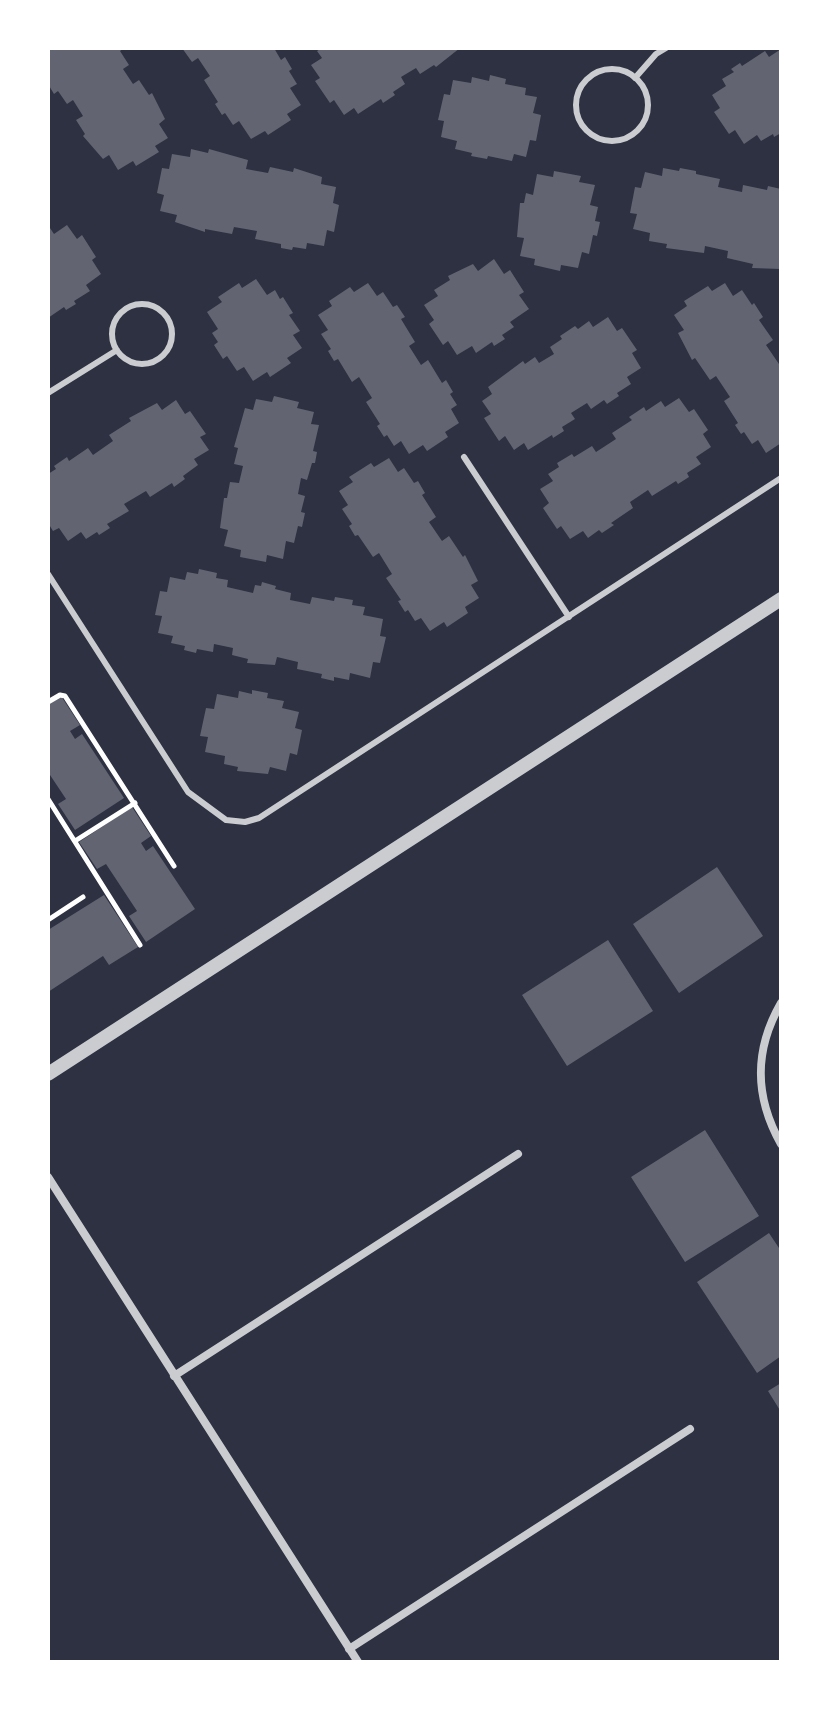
<!DOCTYPE html>
<style>
body{margin:0}
#map{position:relative;width:829px;height:1710px;overflow:hidden;background:#2d3142;font-family:"DM Sans",sans-serif}
canvas{display:block}
.frame{position:absolute;inset:0;border:50px solid #fff;pointer-events:none}
</style>
<div id="map">
<canvas width="829" height="1710"></canvas>
<div class="frame"></div>
</div>
<script>
const ctx = document.querySelector('canvas').getContext('2d');
ctx.lineJoin = 'round';
function fillPath(path, color) { ctx.fillStyle = color; ctx.fill(path, 'evenodd'); }
function strokePath(path, color, width, dash) { ctx.strokeStyle = color; ctx.lineWidth = width; ctx.lineCap = dash ? 'butt' : 'round'; ctx.setLineDash(dash || []); ctx.stroke(path); }
fillPath(new Path2D(`
 M48 48H124L120 51 129 65 123 69 133 84 139 80 149 95 152 93 165 119 159 124 168 138 155 146 159 152 136 166 133 161 118 170 109 155 103 159 83 136 85 134 76 120 83 116 73 100 67 104 58 91 54 94 48 84 50 80 48 77Z
 M182 48H274L281 60 285 57 292 69 289 71 297 84 290 88 301 105 287 114 291 120 268 135 265 131 251 139 239 121 233 125 225 113 222 115 215 104 218 102 204 80 210 76 198 58 192 62Z
 M322 48H460L436 67 434 65 420 74 416 68 401 77 405 84 393 92 395 95 383 103 381 99 358 114 354 108 344 115 334 100 330 103 315 81 320 78 311 65 322 58 317 51Z
 M781 49V133L774 137 773 134 761 141 757 135 744 144 735 130 729 134 714 112 720 108 712 95 726 86 722 79 734 72 731 69 740 63 742 66 765 51 769 57Z
 M490 75 506 79 505 84 526 88 525 95 537 97 533 113 541 115 536 141 530 140 526 157 514 154 512 161 488 156 487 159 471 156 472 153 455 149 457 141 441 137 444 121 438 120 444 94 450 95 453 80 471 83 472 77 489 81Z
 M191 149 208 153 209 149 248 160 246 169 268 173 270 167 293 172 294 168 322 177 321 184 336 187 333 203 339 205 334 232 327 230 324 246 307 243 306 249 293 247 292 250 281 248V244L255 239 257 231 234 227 232 234 205 229V232L175 222 177 215 160 211 164 195 157 193 162 168 169 169 172 154 190 157Z
 M663 168 679 171 680 168 696 171V174L720 179 718 187 742 192 743 185 767 190 768 186 781 189 780 269 752 268 753 264 727 258 728 251 705 246 704 253 666 248 667 244 649 241 650 233 633 229 637 214 630 213 635 187 641 188 645 172 662 176Z
 M554 171 581 176 579 182 595 185 590 205 598 207 595 221 600 222 597 236 593 235 589 254 582 252 578 268 561 265 560 271 534 265 535 259 520 256 524 238 517 237 520 203H524L526 193 533 195 537 174 553 177Z
 M48 225 54 234 67 225 77 239 82 235 96 257 92 260 101 274 86 285 90 291 74 301 76 304 66 310 64 307 48 318Z
 M494 259 504 274 510 270 524 292 519 295 529 309 510 322 514 327 502 335 505 339 494 346 492 342 476 353 472 346 457 355 448 341 443 345 429 324 434 320 424 305 438 296 434 290 450 280 448 276 473 264 478 271Z
 M256 279 267 295 275 290 280 299 283 297 293 313 289 315 300 331 293 335 302 348 287 358 291 363 270 377 267 372 253 381 244 367 237 371 227 356 223 359 214 345 218 342 212 333 218 329 207 312 222 302 218 297 239 283 242 288Z
 M368 283 377 296 383 292 393 307 397 305 405 317 401 319 415 342 409 346 421 365 428 360 442 383 446 380 453 392 450 394 457 405 451 409 459 423 445 432 448 437 427 451 423 445 409 454 401 441 394 446 387 435 384 437 377 426 380 424 366 402 372 398 359 377 352 382 338 359 334 361 328 351 331 349 321 334 328 330 318 315 332 306 329 301 350 287 354 292Z
 M725 283 733 296 742 290 752 305 754 303 763 317 759 320 773 340 766 345 779 364 781 363V443L766 453 758 440 752 444 744 432 741 434 735 425 738 423 724 401 730 397 716 376 710 380 695 358 692 360 678 333 684 330 674 315 687 306 684 301 708 286 712 291Z
 M608 317 617 331 622 328 637 350 632 353 641 368 627 377 631 384 617 393 619 396 607 404 604 400 591 409 587 403 571 413 575 419 562 427 564 431 553 438 552 435 528 450 524 443 514 450 505 436 499 441 484 418 491 414 482 401 492 394 488 387 523 361 525 364 535 357 539 363 554 354 550 347 562 339 560 336 575 326 578 329 589 321 593 327Z
 M274 396 299 402 297 408 314 412 311 424 319 425 313 451 317 452 315 463H312L307 480 301 478 298 494 305 496 301 512 305 513 302 527 298 526 294 543 286 541 283 559 267 555 266 562 240 557 241 550 224 546 228 530 220 528 224 498H227L230 482 239 483 243 466 234 464 238 448 234 447 245 408 253 410 256 399 272 402Z
 M679 398 689 412 694 409 708 430 703 434 711 447 696 457 701 464 687 473 689 477 678 484 676 481 652 496 648 490 630 502 633 508 611 523 614 525 602 533 599 530 588 538 583 531 570 539 561 526 557 529 543 508 549 503 540 489 553 481 548 474 559 467 557 463 572 454 574 457 592 446 596 452 616 439 612 433 632 420 629 417 644 407 646 411 661 401 665 407Z
 M176 400 185 414 190 411 206 434 200 437 209 450 194 459 198 465 183 476 185 479 174 487 172 483 150 497 146 491 124 504 129 511 107 524 110 528 99 535 97 532 86 539 81 532 68 541 59 528 53 531 48 523V474L56 469 54 466 67 457 69 461 88 448 93 455 113 441 109 435 131 421 129 418 157 403 162 410Z
 M389 458 398 472 404 468 414 483 418 481 425 493 422 495 436 517 429 522 442 541 449 536 463 557 465 555 478 581 471 585 479 598 465 607 468 613 447 627 444 622 430 631 421 618 415 621 408 610 405 612 398 601 401 600 386 578 392 574 379 553 373 557 358 535 355 536 349 526 352 524 342 509 348 505 339 491 353 482 349 477 371 463 374 467Z
 M199 569 217 573 216 578 228 580 227 587 253 593 255 585 261 586 262 582 276 586 275 589 291 593 290 600 310 604 312 597 334 601 335 597 353 600 352 605 365 607 363 615 383 619 380 636 386 637 380 663 373 662 370 678 350 673 349 680 334 677V681L321 678 322 674 297 669 298 662 277 657 275 665 247 663 248 659 232 655 233 648 214 644 213 652 197 649 196 653 184 650 185 646 171 643 173 636 158 633 162 616 155 615 160 591 167 592 170 577 185 580 187 572 198 574Z
 M252 690 268 693 267 698 284 701 282 708 299 712 295 728 302 730 297 755 290 753 286 771 270 767 268 774 237 771 238 767 224 764 225 756 205 752 208 737 200 736 206 708 214 709 217 694 238 698 239 691 252 694Z
 M61 696 80 725 70 731 75 739 82 734 124 798 75 830 58 804 66 799 48 772V704Z
 M132 807 151 836 141 843 146 851 153 846 195 909 146 942 129 916 137 911 106 864 97 869 79 842Z
 M717 867 763 936 679 993 633 924Z
 M104 895 138 947 109 965 103 956 48 992V930Z
 M608 940 653 1011 567 1066 522 995Z
 M705 1130 759 1216 685 1262 631 1177Z
 M769 1233 781 1251V1356L757 1373 697 1282Z
 M781 1383V1412L768 1391Z`), '#626471');
strokePath(new Path2D(`
 M48 702 60 695 65 696 174 866
 M48 799 140 945
 M75 841 135 803
 M48 920 83 897`), '#fff', 5);
strokePath(new Path2D(`
 M576 105a36 36 0 1 1 72 0a36 36 0 1 1-72 0Z
 M635 78 656 54 666 48
 M112 334a30 30 0 1 1 60 0a30 30 0 1 1-60 0Z
 M48 393 117 350
 M464 457 569 617
 M48 574 188 792 226 820 245 822 259 818 781 478`), '#caccd0', 6);
strokePath(new Path2D(`
 M781 1003C754 1050 754 1096 781 1144
 M48 1177 358 1662
 M174 1376 518 1154
 M349 1649 690 1429`), '#caccd0', 8);
strokePath(new Path2D(`
 M48 1074 781 599`), '#caccd0', 14);
</script>
